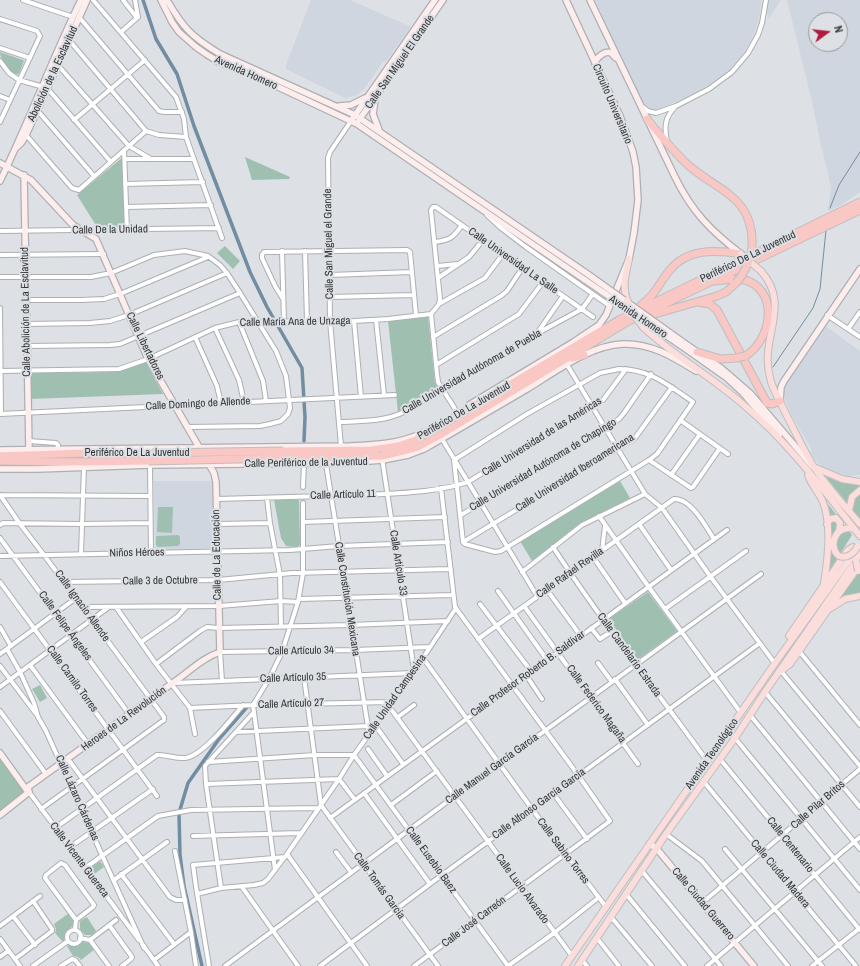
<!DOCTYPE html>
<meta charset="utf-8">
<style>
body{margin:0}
#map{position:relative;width:860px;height:966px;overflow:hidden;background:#dde0e4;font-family:"Archivo Narrow",sans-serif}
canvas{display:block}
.north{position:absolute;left:808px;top:12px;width:40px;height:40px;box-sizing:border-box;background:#dde0e4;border:1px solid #999b9e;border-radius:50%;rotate:75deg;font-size:11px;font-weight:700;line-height:16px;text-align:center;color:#333436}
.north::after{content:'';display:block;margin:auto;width:14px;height:18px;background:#af1c42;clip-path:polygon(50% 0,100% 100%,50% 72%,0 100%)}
</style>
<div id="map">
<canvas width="860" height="966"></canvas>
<div class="north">N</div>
</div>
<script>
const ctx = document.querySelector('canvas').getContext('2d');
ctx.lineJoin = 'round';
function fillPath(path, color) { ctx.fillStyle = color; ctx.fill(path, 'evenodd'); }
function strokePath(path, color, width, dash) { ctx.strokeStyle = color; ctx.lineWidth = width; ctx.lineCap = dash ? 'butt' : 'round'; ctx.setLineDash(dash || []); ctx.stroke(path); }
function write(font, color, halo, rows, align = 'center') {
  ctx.font = font + ' "Archivo Narrow",sans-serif'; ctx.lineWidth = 4; ctx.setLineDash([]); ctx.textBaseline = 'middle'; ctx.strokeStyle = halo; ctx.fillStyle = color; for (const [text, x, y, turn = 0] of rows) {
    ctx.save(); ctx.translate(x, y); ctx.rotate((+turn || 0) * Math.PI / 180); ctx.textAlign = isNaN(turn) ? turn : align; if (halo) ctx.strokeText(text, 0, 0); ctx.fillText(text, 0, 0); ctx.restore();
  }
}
fillPath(new Path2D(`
 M311 0H350L411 27 386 61 383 62 364 89 357 95 345 98 286 69V65Z
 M595 0H761L760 14 754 34 745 51 728 71 707 86 689 96 657 110H652L646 108 642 103Z
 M767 0H781L769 18 766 11Z
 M787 0H860V192L841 205 828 211 831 189 828 173 821 146 812 101ZM816 20H840V44H816Z
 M824 325 860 351V475L847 476 823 467 815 460 811 453V448L792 416 786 402 783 388 790 374Z
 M154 481H214L216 548 155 550Z`), '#cfd6e0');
fillPath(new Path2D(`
 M0 52 23 60 24 61 19 74H14C8 69 0 60 0 52Z
 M123 157 125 227H97L77 195Z
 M245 157 290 177 289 179 252 180Z
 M225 246 240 261 233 269 217 253Z
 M428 317 435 383 438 388 404 409 398 412 388 321Z
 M145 361 163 394 30 399 29 373 115 372Z
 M825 476 842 483 860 485V519Z
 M620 481 630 498 579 524 532 561 520 541Z
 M274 500H299L300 545 297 547 286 546 281 538Z
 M828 504 852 535 828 573C833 550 832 528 828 504Z
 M158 507H173L172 533 157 532Z
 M178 535 180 537V544L178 546 158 547 156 545V537L157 536Z
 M860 571V593L840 598Z
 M648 592 677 631 637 660 609 619Z
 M40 685 47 698 40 702 32 689Z
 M0 758 25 792 0 811Z
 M100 861 104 867 93 875 89 869Z
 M69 913 74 920C72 930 71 926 67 932 64 936 65 938 63 942L55 933 56 929 54 924Z
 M87 917 96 931 92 935H85L80 929V921Z
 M83 942 90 943 95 949 81 960 78 957 73 956 67 946 69 945 75 946Z`), '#9fc0b1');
strokePath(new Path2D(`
 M830 208 839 185 860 152
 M773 367 813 308 820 289 826 230`), '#728da2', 1);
strokePath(new Path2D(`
 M143 0 156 39 177 74 194 126 250 272 267 307 302 368 305 417 304 441
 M202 966 184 886 180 855 179 813 188 783 219 739 247 707`), '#728da2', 3.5);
const street = new Path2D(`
 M23 0 73 17
 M93 0 176 97 184 119 186 137 222 238
 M123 0 137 18
 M135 0 138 17
 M79 17 159 111 164 112H182
 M0 19 37 31 40 36 0 122
 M121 32 137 18
 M69 40 146 131 159 135 186 137
 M0 48 30 58
 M0 61 9 73 19 80 47 88 111 162
 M56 63 129 146 151 159
 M0 96 10 100
 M643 107 648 111 656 113 676 106 709 89 732 72 748 53 758 35 762 23 766 0
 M37 110 94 176
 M74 120 145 60
 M26 135 72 188 79 190 146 131
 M667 141C664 127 665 117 675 107
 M124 150 127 230
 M125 159H194
 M125 184 203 182
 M126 207 211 205
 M487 215 501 228 526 247 610 306
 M0 231 219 228
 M435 242C450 240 453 238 462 225
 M282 251 284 321
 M305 251 307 321
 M0 255 104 254
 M437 266 458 264
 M330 275 412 272
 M0 277H91L111 273 154 255 185 251 208 256 220 265 227 273 240 293 276 351 286 376 290 408 288 414 281 421 270 424 260 426 187 427
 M438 278 469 257 483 240
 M330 297 414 295
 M283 299 275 286 262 258V255L264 252 407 250 410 252 416 315
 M27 300H81L104 299 120 294 208 257
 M439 304 485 278 503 254
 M0 308 1 414
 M827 315 860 337
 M376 320 384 395
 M354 321 361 397
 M239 322 263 381 266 401
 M27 324 90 323 110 321 129 315 227 273
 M215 328 239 380 244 402
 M848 329 860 312
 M538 332 563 296
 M195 337 217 386 221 403
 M433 337 501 296 507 291 523 267
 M27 346 110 345 120 344 240 293
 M566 363 645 494 662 508 710 576 773 661
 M436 365 519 314 543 282
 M619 369C650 369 668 385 693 402L657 454 649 460 501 551 495 552 465 544 463 542 454 460 527 414 600 373Z
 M0 371 119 369 148 359 215 328 239 322 354 321 388 319 431 314
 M457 412 438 382 437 374 431 314 439 304 440 299 431 210 433 207H436L593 317
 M0 414 395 395
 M680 420 728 454
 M339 422C362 421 383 422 404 412L538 333 582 309 593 294
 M442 439 537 596
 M29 441 56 443 58 445V450
 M341 446 330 321 328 158 330 152 351 121
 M382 458 414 670
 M649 460 691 488 693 487 720 448
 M326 464 369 733
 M150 465 151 553
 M671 475 700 434
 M303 487 304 463
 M0 495 20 524 44 555 164 717V720L41 809
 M0 495 150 496
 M267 498 270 523 280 575 281 626
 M216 499C265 498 314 496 363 495 398 493 435 493 468 482L603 400 626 369
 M461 515 619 419 624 413 651 374
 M599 516 648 586 741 713
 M303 522 445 517
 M217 524 270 523
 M639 524 671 570
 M0 525 3 523 82 524 151 523
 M0 538 129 714
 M463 542 635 438 672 387
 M553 547C601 621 656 690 707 761
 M602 551 605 526
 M81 554 84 467
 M0 556 290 550 339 546 448 542
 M593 557 625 603
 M522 572 582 525 645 494
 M0 582 157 796
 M64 582 218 580 292 573 451 569
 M547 590 580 635
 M498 591 547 660
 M299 599 453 595
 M480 604 531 671
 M524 606 638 764
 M83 607 219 606 281 601 298 602
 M116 607 156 664 190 708 195 734
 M665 609 746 551
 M0 627 11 646
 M591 628 600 639 612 631
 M478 639 674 499C691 498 706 527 714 539
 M141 642 177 617 187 606
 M7 649 20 672 34 703 38 717 46 731 144 948
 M799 651 860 725
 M0 654 76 598
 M423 658 532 809 606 907
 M598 663 612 682
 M156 664 200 631 207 627 219 628 351 625 448 621
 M30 665 88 744
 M0 666 37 715
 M780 670 860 766
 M526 675 542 699
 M304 677 321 805 438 966
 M615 679 648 725
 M222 681 220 652 355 650 430 647
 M174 683 413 673
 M0 687 109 607
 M765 692 860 807
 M388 705 572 956
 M190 708 253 705 391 702
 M0 711 46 774
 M750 715 860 849
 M398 717 414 705
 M375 725 403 764
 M236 732 368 726
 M735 738 860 890
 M368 749 387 776
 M68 759 170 897 176 900H185
 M720 759 860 930
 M208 762 315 755H354L508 966
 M704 782 856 966
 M206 784 339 779 355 800
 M29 792 139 940
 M364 793 430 884
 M553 793 587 839
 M391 805 437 771
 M330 818 727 530
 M55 828 157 755C166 754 175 759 185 758 203 756 231 719 243 705
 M666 834 702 861 788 966
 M193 836 301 833
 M70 847 153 789
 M725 849 822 966
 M175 851 191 932 196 966
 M336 852 351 872
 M287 854 367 966
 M85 868 158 816 191 810 318 808
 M275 870 253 705 269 679 282 652 298 602 303 573V503
 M642 871 721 966
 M121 874 174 944
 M114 880 167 842
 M242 887 298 966
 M221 888 206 784 205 766 254 712
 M197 894 221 888 254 885 263 883 268 879 287 854 339 779 354 755 413 673 456 608
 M626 894 685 966
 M702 903 860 769
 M13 916 35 945
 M611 917 652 966
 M109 925 132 957 131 959 122 966
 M0 926 40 896
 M75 930 76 920 45 878 46 875 61 863 65 865 94 905 93 907 76 920
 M67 937a7 7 0 1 1 14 0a7 7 0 1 1-14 0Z
 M80 938 90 940 109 966
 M597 938 619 966
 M0 939 20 966
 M90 940 116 920
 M143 945 158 966
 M0 957 8 951
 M15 959 52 931V929L33 901
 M154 960 191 932
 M582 960 587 966
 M33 966 68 941
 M61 966 72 959 75 960 80 966
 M209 966 196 887 193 865 285 857
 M225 966 455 796 761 574
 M320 966 442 875 760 643
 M414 966 610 821 578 775 455 607 441 488
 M508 966 554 933 598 898
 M707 966 860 837
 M812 966 860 928`);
const secondary = new Path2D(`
 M161 0 172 22 179 32 196 47 206 54 219 62 276 86 357 124 585 280
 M167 0C183 28 192 37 220 54L355 115 589 275
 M590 0 675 177C692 212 711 231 741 254
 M595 63C596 58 605 50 611 53 613 54 614 57 616 58
 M375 100 373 114 379 130
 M339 106 351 105 365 98
 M353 118 435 0
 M359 120 443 0
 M17 147 22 142 26 135 87 0
 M0 163 31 180 73 225 96 239 148 359 214 473 216 482 220 652C202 658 189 672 174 682 126 717 77 752 28 787L29 792
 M24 175 29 450
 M0 181C29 122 52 59 81 0
 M687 345 721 368 750 393 813 467
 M686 349 727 378 742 392 779 435
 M780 401 781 387 784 381 860 269
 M469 405 572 343 599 325 606 315 629 259 634 233 638 200 636 167 633 152 620 116 566 0
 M0 450 350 446C375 445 399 444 422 433
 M0 469H38L150 465 343 463 383 460 408 455 424 449C459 429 493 409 527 389 555 372 590 345 623 344 651 343 673 357 696 371
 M0 753 28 792
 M0 815 29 792
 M649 845 653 846 657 849 754 966`);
const primary = new Path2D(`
 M761 271C785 298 771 322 768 352 767 363 768 372 771 382 775 394 782 405 787 416 796 433 804 451 814 467 827 487 845 506 860 524
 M627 300C622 286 626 273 629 259
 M643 327C675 357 714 378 746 407 790 444 824 491 860 536
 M816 468 842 479 860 482
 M808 475C811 485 819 492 823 502 832 525 828 559 824 583
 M849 511 852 497 860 490
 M827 524 830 519 836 518 840 523 839 531
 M839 556C830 549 833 532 844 529 847 528 851 528 854 529
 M831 608 845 599 860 596
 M789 636 848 550 853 547 860 551
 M782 670 790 664 860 564
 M565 966 773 666 854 553
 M578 966 666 834 735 738 765 692 860 555`);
const highway = new Path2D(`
 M647 119C660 135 673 151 688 165 719 192 755 197 752 248
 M714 281C725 280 737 277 748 281 780 294 770 342 745 356
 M698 302 710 304 717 310 767 403 772 404 780 401
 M640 306C657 293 657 286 669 271 687 248 715 250 741 254
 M648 316 717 296 726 292 736 283
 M697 352 721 359 736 358
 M572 358 584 355
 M283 451 372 450 398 446 416 440 621 319 860 202
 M0 456 86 453H152
 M283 458 382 456 407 450 418 447 440 435 627 322 860 210
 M0 461 82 462 149 461`);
strokePath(street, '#adafb3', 6);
strokePath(secondary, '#adafb3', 8);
strokePath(primary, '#bebebf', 8);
strokePath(highway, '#bebebf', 9);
strokePath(street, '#fff', 4);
strokePath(secondary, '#fdeeed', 5.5);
strokePath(primary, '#fbdddc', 6);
strokePath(highway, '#f9c7c4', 7);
const secondaryBridge = new Path2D(`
 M589 275 687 345
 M585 280 686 349`);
const primaryBridge = new Path2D(`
 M741 254 761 271
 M627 300 635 317 643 327
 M839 556C847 559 854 553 858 546
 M856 560 858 571`);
const highwayBridge = new Path2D(`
 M736 283C745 273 750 261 752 248
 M736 358 745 356
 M152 453 283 451
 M149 461 283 458`);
strokePath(secondaryBridge, '#adafb3', 8, []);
strokePath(primaryBridge, '#bebebf', 8, []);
strokePath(highwayBridge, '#bebebf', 9, []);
strokePath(secondaryBridge, '#fdeeed', 5.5);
strokePath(primaryBridge, '#fbdddc', 6);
strokePath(highwayBridge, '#f9c7c4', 7);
write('11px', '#333436', '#dde0e4', [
 ["Calle San Miguel El Grande",400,62,-55],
 ["Avenida Homero",246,73,24],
 ["Abolición de la Esclavitud",53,74,-65],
 ["Circuito Universitario",612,104,67],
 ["Calle De la Unidad",110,230,-1],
 ["Calle San Miguel el Grande",329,244,-91],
 ["Periférico De La Juventud",748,257,-26],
 ["Calle Universidad La Salle",513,261,35],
 ["Calle Abolición de La Esclavitud",26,312,-91],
 ["Avenida Homero",638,317,34],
 ["Calle María Ana de Unzaga",295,322,-1],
 ["Calle Libertadores",145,346,64],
 ["Calle Universidad Autónoma de Puebla",472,372,-30],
 ["Calle Domingo de Allende",198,404,-3],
 ["Periférico De La Juventud",464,411,-30],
 ["Calle Universidad de las Américas",542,437,-32],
 ["Periférico De La Juventud",137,453],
 ["Calle Periférico de la Juventud",306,463,-1],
 ["Calle Universidad Autónoma de Chapingo",543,465,-31],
 ["Calle Universidad Iberoamericana",575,473,-32],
 ["Calle Artículo 11",343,495,-2],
 ["Niños Héroes",137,553,-1],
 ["Calle de La Educación",217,555,-91],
 ["Calle Artículo 33",398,563,81],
 ["Calle Rafael Revilla",570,573,-35],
 ["Calle 3 de Octubre",160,581,-1],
 ["Calle Constitución Mexicana",347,599,81],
 ["Calle Ignacio Allende",82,606,54],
 ["Calle Felipe Ángeles",65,626,54],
 ["Calle Artículo 34",301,651,-1],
 ["Calle Candelario Estrada",629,655,54],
 ["Calle Profesor Roberto B. Saldívar",528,674,-36],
 ["Calle Artículo 35",293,678,-2],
 ["Calle Camilo Torres",72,679,54],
 ["Calle Unidad Campesina",395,697,-55],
 ["Calle Artículo 27",291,704,-2],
 ["Calle Federico Magaña",596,704,54],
 ["Heroes de La Revolución",124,719,-36],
 ["Avenida Tecnológico",712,754,-55],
 ["Calle Manuel García García",492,769,-36],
 ["Calle Lázaro Cárdenas",77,798,66],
 ["Calle Alfonso García García",539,804,-36],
 ["Calle Pilar Britos",818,805,-41],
 ["Calle Centenario",790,845,51],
 ["Calle Sabino Torres",563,851,53],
 ["Calle Vicente Guereca",79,860,53],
 ["Calle Eusebio Baez",431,860,54],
 ["Calle Ciudad Madera",780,874,50],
 ["Calle Tomás García",379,886,54],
 ["Calle Lucio Alvarado",522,889,54],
 ["Calle Ciudad Guerrero",703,904,50],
 ["Calle José Carreón",474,922,-37]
]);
</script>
